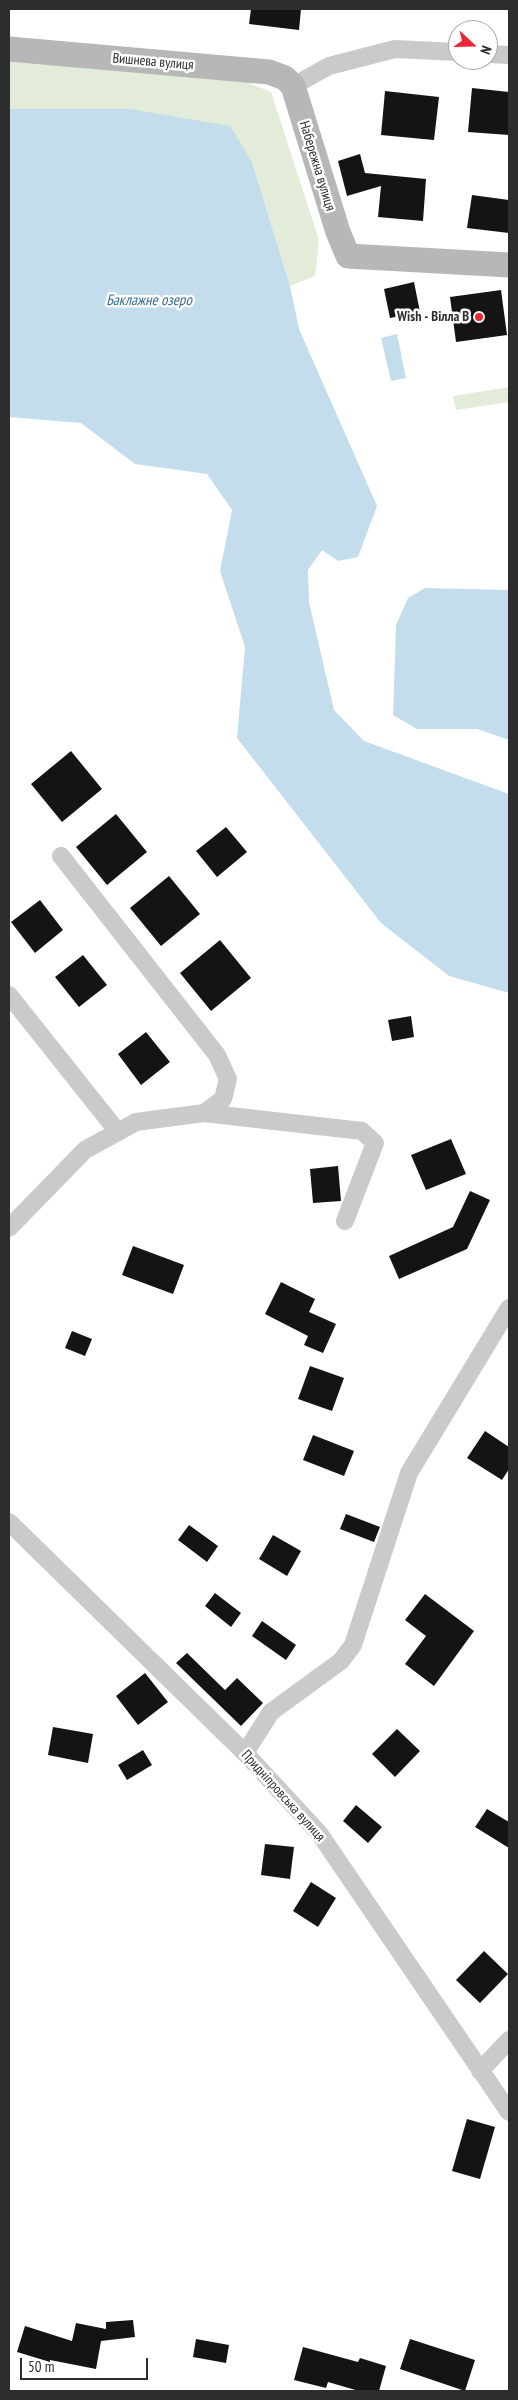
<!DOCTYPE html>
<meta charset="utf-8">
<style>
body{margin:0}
#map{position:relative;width:518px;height:2400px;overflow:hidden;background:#fff;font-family:"PT Sans Narrow",sans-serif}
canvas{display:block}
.frame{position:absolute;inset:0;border:10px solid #2d2d2d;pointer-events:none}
.north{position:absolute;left:448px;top:20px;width:50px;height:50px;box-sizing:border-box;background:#fff;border:1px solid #ababab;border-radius:50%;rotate:111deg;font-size:14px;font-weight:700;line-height:20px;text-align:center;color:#2d2d2d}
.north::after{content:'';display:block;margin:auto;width:18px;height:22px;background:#ee2532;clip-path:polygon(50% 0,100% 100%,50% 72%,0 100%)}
.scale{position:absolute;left:20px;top:2358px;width:128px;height:22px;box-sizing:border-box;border:2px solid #2d2d2d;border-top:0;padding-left:6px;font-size:15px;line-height:18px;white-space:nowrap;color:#2d2d2d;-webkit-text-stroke:4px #fff;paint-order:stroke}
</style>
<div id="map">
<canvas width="518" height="2400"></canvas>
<div class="frame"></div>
<div class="north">N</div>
<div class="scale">50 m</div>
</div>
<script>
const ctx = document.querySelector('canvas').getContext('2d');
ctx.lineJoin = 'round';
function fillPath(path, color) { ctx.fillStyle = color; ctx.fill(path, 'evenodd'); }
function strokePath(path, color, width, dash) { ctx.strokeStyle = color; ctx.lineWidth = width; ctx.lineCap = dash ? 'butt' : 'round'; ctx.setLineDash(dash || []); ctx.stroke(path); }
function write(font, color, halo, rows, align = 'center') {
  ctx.font = font + ' "PT Sans Narrow",sans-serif'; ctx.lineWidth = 5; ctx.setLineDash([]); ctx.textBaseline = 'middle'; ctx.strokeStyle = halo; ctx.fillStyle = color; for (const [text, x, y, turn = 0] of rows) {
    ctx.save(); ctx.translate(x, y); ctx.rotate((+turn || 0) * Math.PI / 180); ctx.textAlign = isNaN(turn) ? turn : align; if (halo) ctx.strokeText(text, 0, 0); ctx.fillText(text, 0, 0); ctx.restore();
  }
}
fillPath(new Path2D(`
 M9 53 227 74 271 92 319 240 315 276 290 286 252 162 130 109H9Z
 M509 387V402L456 410 453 396Z`), '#e3ecd9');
fillPath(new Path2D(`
 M9 109H130L230 126 252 162 290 286 299 329 377 506 358 557 338 561 322 550 308 570 309 602 334 710 364 741 509 794V993L449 976 381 923 237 738 245 647 220 571 232 510 207 474 135 464 81 423 9 417Z
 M397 334 406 378 391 381 381 338Z
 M425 588 509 590V740L477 729H417L393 715 396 625 408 598Z`), '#c4dded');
fillPath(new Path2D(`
 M251 9H301L299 30 249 24Z
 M472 88 509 92V135L468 132Z
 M385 91 439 97 434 140 381 135Z
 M360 154 365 173 426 179 423 221 378 217 381 186 347 196 338 161Z
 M472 195 509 200V233L467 228Z
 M414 282 420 312 390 318 384 289Z
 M501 290 507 335 456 342 450 297Z
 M71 751 102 789 62 822 31 784Z
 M116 814 147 852 107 885 76 847Z
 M226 827 247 852 217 877 196 851Z
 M169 876 200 914 161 946 130 908Z
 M40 900 63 930 35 953 11 922Z
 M220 940 251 978 211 1011 180 973Z
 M83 955 107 985 79 1007 55 977Z
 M411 1016 414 1037 392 1041 388 1020Z
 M146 1032 170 1062 141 1085 118 1054Z
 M451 1139 466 1174 426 1190 411 1155Z
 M338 1166 341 1201 313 1203 310 1169Z
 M470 1191 490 1200 467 1249 399 1279 389 1256 453 1227Z
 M133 1246 184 1265 173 1294 122 1275Z
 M281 1282 315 1299 309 1312 336 1324 323 1353 304 1345 308 1336 265 1314Z
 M72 1331 92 1339 85 1356 65 1348Z
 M310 1366 344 1378 332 1411 298 1399Z
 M485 1431 509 1447V1469L502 1480 467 1458Z
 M313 1435 354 1451 344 1476 303 1460Z
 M346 1514 380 1527 374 1542 340 1529Z
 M189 1525 218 1546 207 1562 178 1540Z
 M273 1535 301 1551 287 1576 259 1559Z
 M215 1593 241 1613 231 1627 205 1606Z
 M425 1594 474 1631 434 1686 405 1664 426 1636 405 1620Z
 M262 1621 296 1645 286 1660 252 1636Z
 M187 1653 225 1690 237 1678 263 1703 241 1726 176 1663Z
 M145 1673 168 1702 138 1725 116 1696Z
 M53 1727 93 1734 88 1763 48 1755Z
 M397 1729 420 1751 395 1777 372 1754Z
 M143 1750 152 1765 127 1780 118 1765Z
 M356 1805 382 1827 368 1843 343 1821Z
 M487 1809 509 1822V1848L475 1827Z
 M265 1844 294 1847 290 1879 261 1875Z
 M311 1882 336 1898 318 1927 293 1911Z
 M484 1951 508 1974 480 2003 456 1980Z
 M467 2119 495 2127 480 2179 452 2171Z
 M133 2320 135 2337 101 2341 96 2369 50 2360V2362L17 2352 25 2326 72 2341 76 2323 106 2329V2322Z
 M196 2339 229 2345 226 2363 193 2357Z
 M410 2339 475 2360 465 2391 400 2369Z
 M303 2347 358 2362 360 2358 386 2366 379 2391H359L328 2382 326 2388 294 2380Z`), '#141414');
strokePath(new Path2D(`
 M488 54 509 55
 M293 86 329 66 395 49 458 52
 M9 995 118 1132
 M204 1113 362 1131 375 1143 345 1221
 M9 1228 85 1150 136 1122 204 1113 223 1099 228 1079 217 1055 61 856
 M9 1522 245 1753 319 1833 509 2112
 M245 1753 271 1712 341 1661 353 1645 409 1473 509 1308
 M480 2071 509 2040`), '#cacaca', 18);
strokePath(new Path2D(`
 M9 49 269 72 285 78 293 86 338 232 348 256 509 265`), '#b7b7b7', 25);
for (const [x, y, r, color] of [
 [479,317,5,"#ee2532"]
]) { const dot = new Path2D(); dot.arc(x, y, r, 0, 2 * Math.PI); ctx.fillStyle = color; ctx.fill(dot); strokePath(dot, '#fff', 2); }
write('14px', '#2d2d2d', '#fff', [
 ["Вишнева вулиця",153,62,5],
 ["Набережна вулиця",317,166,73],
 ["Придніпровська вулиця",283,1796,48]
]);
write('bold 14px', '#2d2d2d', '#fff', [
 ["Wish - Вілла B",469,317]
], 'right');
write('italic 15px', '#376e93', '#fff', [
 ["Баклажне озеро",149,301]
]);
</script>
